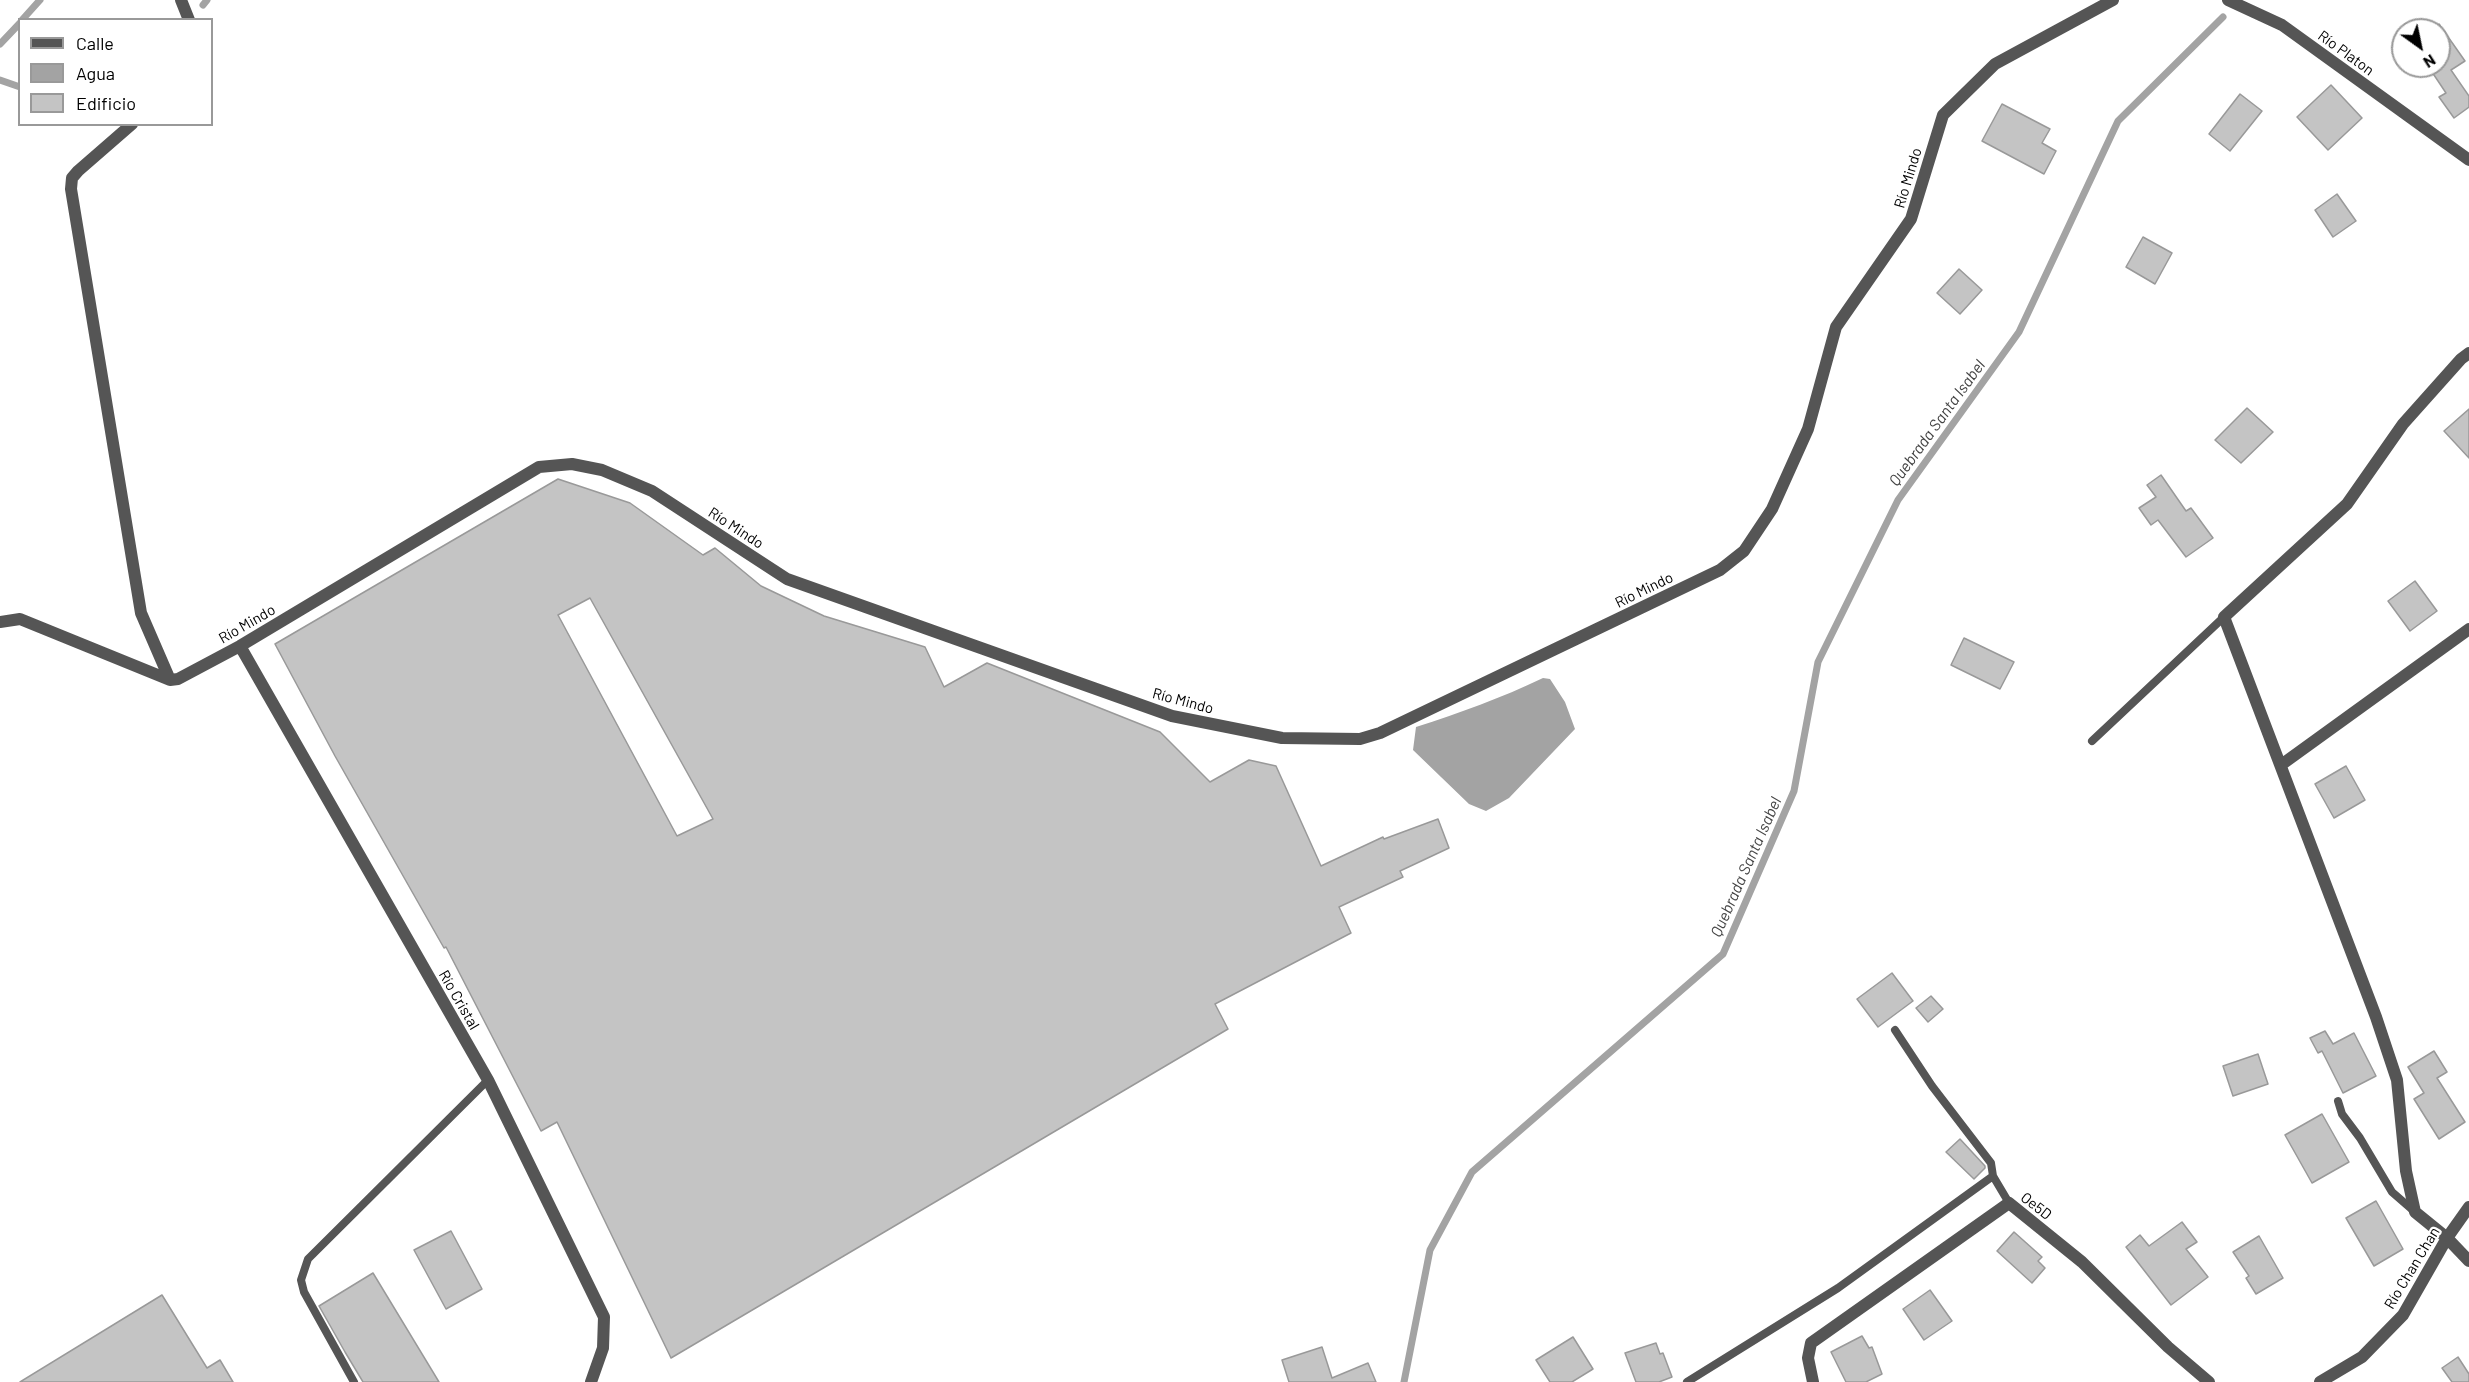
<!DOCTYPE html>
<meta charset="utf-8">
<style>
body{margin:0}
#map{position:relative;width:2469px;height:1382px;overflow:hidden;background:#fff;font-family:Barlow,sans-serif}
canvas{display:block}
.legend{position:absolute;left:18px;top:18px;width:195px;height:108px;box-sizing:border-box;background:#fff;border:2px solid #999;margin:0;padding:8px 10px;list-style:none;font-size:18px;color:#000}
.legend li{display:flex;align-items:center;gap:12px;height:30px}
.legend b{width:30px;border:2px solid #999}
.north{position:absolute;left:2391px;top:18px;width:60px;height:60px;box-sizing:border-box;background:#fff;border:2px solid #999;border-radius:50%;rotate:147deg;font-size:16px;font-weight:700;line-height:24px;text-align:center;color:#000}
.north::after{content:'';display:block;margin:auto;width:21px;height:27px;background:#000;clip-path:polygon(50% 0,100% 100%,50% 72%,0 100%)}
</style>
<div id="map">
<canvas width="2469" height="1382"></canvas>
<ul class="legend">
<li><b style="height:8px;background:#555"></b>Calle</li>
<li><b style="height:16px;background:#a3a3a3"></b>Agua</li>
<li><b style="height:16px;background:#c4c4c4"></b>Edificio</li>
</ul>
<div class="north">N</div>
</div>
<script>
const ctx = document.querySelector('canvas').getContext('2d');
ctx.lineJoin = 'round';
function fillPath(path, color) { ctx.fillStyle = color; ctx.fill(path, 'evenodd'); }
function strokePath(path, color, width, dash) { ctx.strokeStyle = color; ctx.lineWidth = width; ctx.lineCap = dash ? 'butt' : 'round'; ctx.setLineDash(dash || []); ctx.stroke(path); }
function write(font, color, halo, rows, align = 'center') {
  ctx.font = font + ' Barlow,sans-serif'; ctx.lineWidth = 4.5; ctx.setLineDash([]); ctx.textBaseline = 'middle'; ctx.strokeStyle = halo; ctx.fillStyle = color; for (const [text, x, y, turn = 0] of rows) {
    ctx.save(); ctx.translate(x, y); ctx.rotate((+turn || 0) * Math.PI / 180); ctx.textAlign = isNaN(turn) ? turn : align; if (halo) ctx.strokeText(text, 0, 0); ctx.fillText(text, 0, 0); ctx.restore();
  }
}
fillPath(new Path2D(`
 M1543 678 1550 679 1565 702 1575 729 1509 798 1486 811 1469 804 1413 750 1416 727C1460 713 1501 698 1543 678Z`), '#a3a3a3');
strokePath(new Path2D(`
 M203 5 207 0
 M22 20 40 0
 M0 44 20 23
 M0 80 20 87
 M1404 1382 1430 1250 1472 1172 1723 954 1794 791 1818 662 1898 500 2019 332 2118 121 2223 17`), '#a3a3a3', 7);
const building = new Path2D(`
 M2439 24 2465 61 2451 70 2469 96V107L2454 118 2439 97 2446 93 2428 66H2439Z
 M2331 85 2362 118 2328 150 2297 117Z
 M2240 94 2262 111 2230 151 2209 134Z
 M2002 104 2050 129 2042 143 2056 151 2044 174 1982 141Z
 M2337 194 2356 221 2333 237 2315 210Z
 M2143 237 2172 253 2155 284 2126 267Z
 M1959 269 1982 290 1960 314 1937 293Z
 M2247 408 2273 432 2241 463 2215 440Z
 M2469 409V458L2444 431Z
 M2161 475 2186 511 2191 508 2213 538 2186 557 2158 520 2151 525 2139 508 2156 497 2147 485Z
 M558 479 630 503 703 555 715 548 761 586 824 616 925 647 944 687 987 663 1160 732 1210 782 1249 760 1276 766 1321 866 1383 837 1384 839 1438 819 1449 848 1400 871 1403 877 1339 907 1351 933 1215 1004 1228 1029 671 1358 557 1122 541 1131 446 947 444 948 335 756 275 644ZM590 598 713 819 677 836 558 615Z
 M2415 581 2437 611 2410 631 2388 601Z
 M1964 638 2014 662 2000 689 1951 665Z
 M2346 766 2365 800 2334 818 2315 784Z
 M1892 973 1913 1001 1878 1027 1857 999Z
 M1931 996 1943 1009 1928 1022 1916 1008Z
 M2325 1031 2333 1044 2354 1033 2376 1076 2343 1093 2322 1051 2318 1053 2310 1038Z
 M2434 1051 2447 1072 2437 1078 2465 1122 2439 1139 2414 1099 2424 1093 2408 1067Z
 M2258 1054 2268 1084 2233 1096 2223 1066Z
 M2322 1114 2349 1162 2312 1183 2285 1135Z
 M1960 1139 1985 1166V1168L1974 1179 1946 1152Z
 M2376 1201 2403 1249 2374 1266 2346 1218Z
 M2182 1222 2197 1242 2186 1249 2208 1277 2171 1305 2126 1247 2140 1235 2149 1246Z
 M451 1231 482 1289 446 1309 414 1250Z
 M2014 1232 2042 1257 2038 1261 2045 1268 2032 1283 1997 1251Z
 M2259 1236 2283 1278 2256 1294 2246 1278 2249 1276 2233 1252Z
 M373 1273 439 1382H363L345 1352 319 1306Z
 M1930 1290 1952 1321 1924 1340 1903 1309Z
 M162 1295 207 1368 220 1360 233 1382H20Z
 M1862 1336 1869 1348 1872 1347 1882 1374 1866 1382H1846L1831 1352Z
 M1573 1337 1593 1369 1572 1382H1550L1536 1360Z
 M1656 1343 1660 1354 1663 1353 1672 1377 1659 1382H1636L1625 1353Z
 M1322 1347 1332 1378 1368 1363 1376 1382H1289L1282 1360Z
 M2458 1357 2469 1374V1382H2452L2442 1368Z`);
fillPath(building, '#c4c4c4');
strokePath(building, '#999', 1.5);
strokePath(new Path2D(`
 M2092 741 2224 617
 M1895 1030 1932 1086 1991 1163 1993 1176 2009 1203
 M2338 1101 2342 1114 2360 1138 2392 1192 2415 1212
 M354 1382 304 1292 301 1280 308 1259 488 1080
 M1687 1382 1838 1288 1993 1176`), '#555', 8);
strokePath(new Path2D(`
 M181 0 189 20
 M2228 0 2282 25 2469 160
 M132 124 78 171 72 178 71 189 141 613 170 680
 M2469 353 2461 359 2403 424 2347 504 2224 617 2376 1017 2397 1080 2406 1171 2415 1212 2447 1238 2469 1261
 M0 622 20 619 170 680 178 679 240 646 539 467 572 464 602 470 652 491 787 579 1172 716 1282 738 1360 739 1380 733 1720 570 1744 551 1772 509 1808 429 1836 327 1911 219 1943 115 1995 64 2113 0
 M240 646 488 1080 604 1317 603 1348 591 1382
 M2281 765 2469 629
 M1813 1382 1808 1358 1811 1343 2009 1203 2082 1262 2168 1347 2209 1382
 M2320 1382 2362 1357 2403 1315 2447 1238 2469 1207`), '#555', 12);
write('15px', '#000', '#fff', [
 ["Río Platon",2346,53,36],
 ["Río Mindo",1908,178,-73],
 ["Río Mindo",736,528,33],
 ["Río Mindo",1644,590,-26],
 ["Río Mindo",247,624,-30],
 ["Río Mindo",1183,701,15],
 ["Río Cristal",459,1000,60],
 ["Oe5D",2036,1206,38],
 ["Río Chan Chan",2412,1268,-59]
]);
write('italic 16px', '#444', '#fff', [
 ["Quebrada Santa Isabel",1937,423,-54],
 ["Quebrada Santa Isabel",1746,867,-66]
]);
</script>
